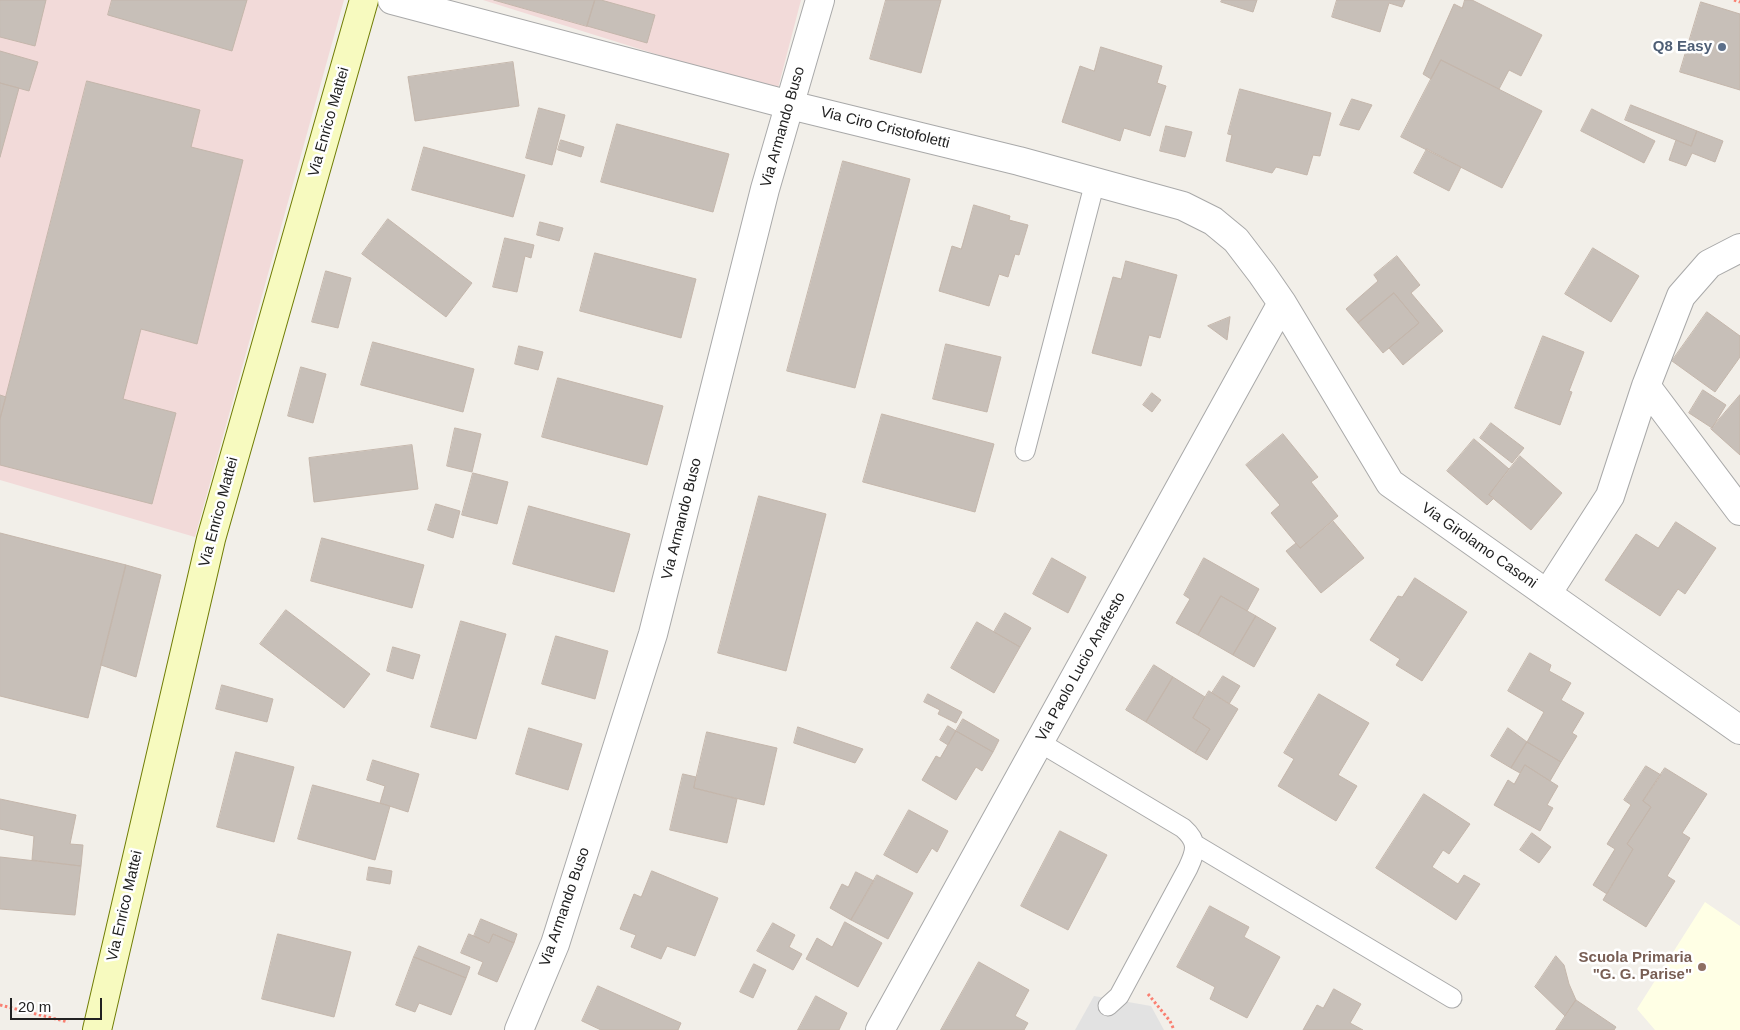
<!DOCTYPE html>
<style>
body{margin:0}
#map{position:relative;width:1740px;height:1030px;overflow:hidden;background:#f2efe9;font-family:Helvetica,sans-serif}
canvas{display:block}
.scale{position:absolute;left:10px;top:998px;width:92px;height:22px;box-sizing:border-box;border:2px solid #222;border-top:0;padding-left:6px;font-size:15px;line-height:18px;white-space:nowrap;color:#222;-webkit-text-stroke:4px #fff;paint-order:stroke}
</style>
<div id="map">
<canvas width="1740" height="1030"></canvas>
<div class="scale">20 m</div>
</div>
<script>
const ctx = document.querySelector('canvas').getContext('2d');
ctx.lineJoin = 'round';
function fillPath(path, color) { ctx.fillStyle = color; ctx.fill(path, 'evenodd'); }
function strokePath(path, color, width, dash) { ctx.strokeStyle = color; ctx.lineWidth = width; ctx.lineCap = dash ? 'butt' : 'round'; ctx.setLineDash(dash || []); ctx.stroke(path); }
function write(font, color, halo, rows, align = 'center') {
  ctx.font = font + ' Helvetica,sans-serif'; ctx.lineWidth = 5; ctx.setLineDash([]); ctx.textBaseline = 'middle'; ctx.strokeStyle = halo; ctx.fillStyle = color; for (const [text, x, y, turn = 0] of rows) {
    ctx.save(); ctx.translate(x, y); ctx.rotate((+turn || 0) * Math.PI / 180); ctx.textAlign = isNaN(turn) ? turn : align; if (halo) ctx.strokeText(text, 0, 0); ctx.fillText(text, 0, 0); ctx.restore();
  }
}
fillPath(new Path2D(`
 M0 0H344L195 537 0 480Z
 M483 0H801L777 92Z`), '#f2dad9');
fillPath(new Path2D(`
 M1705 902 1740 926V1030H1655L1637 1009Z`), '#ffffe5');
fillPath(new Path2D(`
 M1094 996 1151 1006 1164 1030H1075Z`), '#e2e2e2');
const building = new Path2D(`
 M0 0H46L35 46 0 37Z
 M112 0H247L232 51 108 15Z
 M494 0H595L587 26Z
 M595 0H601L655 15 647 43 587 26Z
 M886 0H941L921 73 870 59Z
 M1222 0H1257L1253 12 1221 2Z
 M1337 0H1405L1402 7 1389 3 1380 32 1332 17Z
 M1465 0H1472L1542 35 1521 76 1509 70 1499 89 1441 60 1431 79 1423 74 1454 4 1462 8Z
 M1701 2 1740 14V90L1680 72Z
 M1101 47 1162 66 1157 83 1166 86 1150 136 1124 128 1120 141 1062 122 1080 66 1094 71Z
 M0 51 38 62 29 91 0 83Z
 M1441 60 1542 111 1502 188 1401 137Z
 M513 62 519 106 415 121 408 77Z
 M87 81 200 110 191 147 243 160 197 344 141 329 123 399 176 413 152 504 0 465V419Z
 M0 83 19 88 0 157Z
 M1240 89 1331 113 1320 156 1313 155 1307 175 1276 167 1272 173 1226 161 1232 135 1228 134Z
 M1352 99 1372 105 1359 130 1340 125Z
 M1631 105 1697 131 1691 146 1625 120Z
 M539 108 565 115 552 165 526 158Z
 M1592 109 1655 141 1644 163 1581 131Z
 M617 124 729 154 713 212 601 182Z
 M1166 126 1192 132 1185 157 1160 151Z
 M1697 131 1723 141 1715 162 1692 153 1686 166 1669 160 1676 140 1691 146Z
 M561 140 584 147 581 157 558 150Z
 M424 147 525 175 513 217 412 190Z
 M1427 149 1461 167 1449 191 1414 173Z
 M843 161 910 179 855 388 787 371Z
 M974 205 1010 216 1009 220 1028 225 1019 255 1015 254 1008 277 999 274 989 306 939 291 952 246 961 249Z
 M388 219 472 283 446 317 362 254Z
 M540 222 563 228 559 241 537 235Z
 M505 238 534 245 531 258 525 256 517 292 493 287Z
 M1593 248 1639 276 1611 322 1565 294Z
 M595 253 696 279 681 338 580 311Z
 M1397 256 1420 285 1411 293 1443 331 1403 365 1389 348 1419 323 1394 293 1358 323 1346 309 1378 281 1374 275Z
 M1126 261 1177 275 1160 338 1149 335 1141 366 1092 353 1113 277 1121 279Z
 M326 271 351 278 338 328 312 322Z
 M1394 293 1419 323 1383 353 1358 323Z
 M1707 312 1740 336V357L1715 392 1672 361Z
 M1230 317 1227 340 1208 326Z
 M1543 336 1584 352 1569 391 1572 392 1560 425 1515 408Z
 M373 342 474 369 463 412 361 385Z
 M946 344 1001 357 987 412 933 399Z
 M519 346 543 352 538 370 515 364Z
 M301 367 326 374 313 423 288 416Z
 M558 378 663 406 647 465 542 437Z
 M1703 390 1726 405 1712 428 1689 413Z
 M1152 393 1161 400 1152 412 1143 405Z
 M0 395 6 397 0 419Z
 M1740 395V455L1711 429Z
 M882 414 994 444 975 512 863 482Z
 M1491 423 1524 448 1512 463 1480 438Z
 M455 428 481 434 472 472 447 466Z
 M1283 434 1318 477 1311 482 1338 516 1300 548 1271 513 1280 505 1246 465Z
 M1474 439 1509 469 1489 495 1494 498 1487 505 1447 471Z
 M412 445 418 489 314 502 309 458Z
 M1520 456 1562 493 1531 530 1489 495Z
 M473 473 508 482 497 524 462 515Z
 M759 496 826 514 786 671 718 653Z
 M436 504 460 511 453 538 428 530Z
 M529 506 630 534 614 592 513 564Z
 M1333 521 1364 558 1321 593 1286 551 1296 543 1300 548Z
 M1676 522 1716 548 1685 594 1678 589 1660 616 1605 580 1636 534 1658 548Z
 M0 533 126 565 88 718 0 696Z
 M322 538 424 565 412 608 311 581Z
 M1052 558 1086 577 1068 613 1033 594Z
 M1204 558 1259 589 1247 611 1221 596 1198 635 1176 623 1190 599 1184 595Z
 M126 565 161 575 136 677 101 665Z
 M1415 578 1467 612 1422 681 1396 665 1400 659 1370 640 1398 596 1402 597Z
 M1221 596 1256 616 1233 655 1198 635Z
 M286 610 370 674 344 708 260 644Z
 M1005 613 1031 628 1020 647 994 632Z
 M1256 616 1276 628 1254 667 1233 655Z
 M461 621 506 634 476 739 431 727Z
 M977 622 1020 647 994 693 951 668Z
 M556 636 608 651 595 699 542 684Z
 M393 647 420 655 413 679 387 671Z
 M1530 653 1551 665 1549 671 1571 683 1561 700 1584 713 1572 733 1577 736 1561 762 1527 742 1544 712 1508 691Z
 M1154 665 1173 677 1146 722 1126 710Z
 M1223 676 1240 686 1229 704 1212 693Z
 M1173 677 1205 697 1193 718 1210 729 1195 753 1146 722Z
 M222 685 273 699 267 722 216 709Z
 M1209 691 1238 709 1207 760 1195 753 1210 729 1193 718Z
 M928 694 962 712 956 723 938 714 940 710 924 702Z
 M1319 694 1369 723 1338 775 1357 786 1336 821 1278 786 1294 759 1284 753Z
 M963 719 999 740 993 752 956 731Z
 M948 726 956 731 948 745 940 740Z
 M798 727 863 749 855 763 794 743Z
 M529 728 582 744 568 790 516 774Z
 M1508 728 1527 742 1511 768 1491 756Z
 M956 731 993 752 982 771 976 767 956 800 922 780 936 756 940 758Z
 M707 732 777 748 764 805 694 788Z
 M1527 742 1561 762 1550 781 1525 765 1520 773 1511 768Z
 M236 752 294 767 274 842 217 827Z
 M373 760 419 774 408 812 380 803 385 786 367 780Z
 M1525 765 1558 786 1547 805 1553 808 1540 831 1494 805 1508 780 1514 784Z
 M1646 766 1661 775 1643 801 1651 807 1627 844 1633 849 1607 894 1593 885 1615 849 1607 844 1631 805 1624 800Z
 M1665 768 1707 794 1682 833 1690 838 1667 876 1675 881 1646 927 1603 900 1633 849 1627 844 1651 807 1643 801Z
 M683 774 696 777 694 788 737 799 727 843 670 830Z
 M313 785 390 806 375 860 298 839Z
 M1424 794 1470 824 1449 854 1443 850 1432 867 1458 884 1464 875 1480 884 1456 920 1376 868Z
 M0 799 76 815 70 844 83 845 81 866 32 860 34 836 0 829Z
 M909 810 948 831 937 852 932 848 917 873 884 855Z
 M1060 831 1107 855 1068 930 1021 906Z
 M1532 833 1551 847 1539 863 1520 850Z
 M0 857 81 866 75 915 0 909Z
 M369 867 392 871 390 884 367 880Z
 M652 871 718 898 695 956 667 946 661 959 631 947 636 935 620 929 634 894 641 897Z
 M856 872 874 881 851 920 830 908 842 884 848 887Z
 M877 875 913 893 888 939 851 920Z
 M1210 906 1249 927 1244 937 1280 957 1247 1018 1210 999 1215 987 1177 967Z
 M481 919 517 934 514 943 493 934 489 943 474 936Z
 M845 922 882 943 858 987 806 959 817 938 832 947Z
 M773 923 795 935 789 947 802 954 793 970 757 951Z
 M278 934 351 952 334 1017 262 999Z
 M469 934 489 943 493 934 514 943 497 982 478 974 483 962 461 953Z
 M419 946 470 967 466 978 414 957Z
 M1556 956 1564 965 1569 984 1576 1000 1565 1016 1535 987Z
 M414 957 466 978 451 1015 419 1003 415 1012 396 1005Z
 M979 962 1029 990 1015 1016 1028 1023 1024 1030H941Z
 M754 964 766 970 753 998 740 992Z
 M598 986 681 1023 678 1030H601L582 1021Z
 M1334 989 1361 1004 1350 1023 1363 1030H1303L1317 1005 1323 1008Z
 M816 996 847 1013 839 1030H798Z
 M1576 1000 1616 1027 1614 1030H1556Z`);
fillPath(building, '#c7bfb8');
strokePath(building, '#c4b6ab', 1);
const lane = new Path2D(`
 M1025 451 1095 182
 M1039 742 1183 828C1199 842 1196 851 1188 868L1119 996 1108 1006
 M1194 844 1452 998`);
const street = new Path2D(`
 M392 0 790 105 1019 161 1183 206 1213 221 1236 240 1262 274 1282 303 1390 483 1740 730
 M1646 386 1740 511
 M1547 594 1610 496 1646 386 1681 296 1709 264 1740 248
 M519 1030 555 944 653 634 765 189 820 0
 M880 1030 1282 303`);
const secondary = new Path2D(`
 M97 1030 211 539 364 0`);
strokePath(lane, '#a9a9a9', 21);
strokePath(street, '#a9a9a9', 30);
strokePath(secondary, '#707d05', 30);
strokePath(new Path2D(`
 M1734 0 1740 2
 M1148 994 1170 1021 1174 1030
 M0 1005 68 1022`), '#fa8072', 3, [2.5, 2.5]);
strokePath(lane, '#fff', 19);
strokePath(street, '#fff', 28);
strokePath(secondary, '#f7fabf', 28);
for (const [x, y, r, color] of [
 [1722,47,5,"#5c6f8a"],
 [1702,967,5,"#8d6e63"]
]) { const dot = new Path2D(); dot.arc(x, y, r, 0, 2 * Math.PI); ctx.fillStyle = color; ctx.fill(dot); strokePath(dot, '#fff', 2); }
write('bold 15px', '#4e5e75', '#fff', [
 ["Q8 Easy",1712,47]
], 'right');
write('15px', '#222', '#fff', [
 ["Via Enrico Mattei",329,122,-74],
 ["Via Armando Buso",783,127,-74],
 ["Via Ciro Cristofoletti",885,128,14],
 ["Via Enrico Mattei",219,512,-75],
 ["Via Armando Buso",682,519,-76],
 ["Via Girolamo Casoni",1479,546,35],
 ["Via Paolo Lucio Anafesto",1081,667,-61],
 ["Via Enrico Mattei",125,906,-77],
 ["Via Armando Buso",565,907,-71]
]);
write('bold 15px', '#785e54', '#fff', [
 ["Scuola Primaria",1692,958],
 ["\"G. G. Parise\"",1692,975]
], 'right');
</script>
